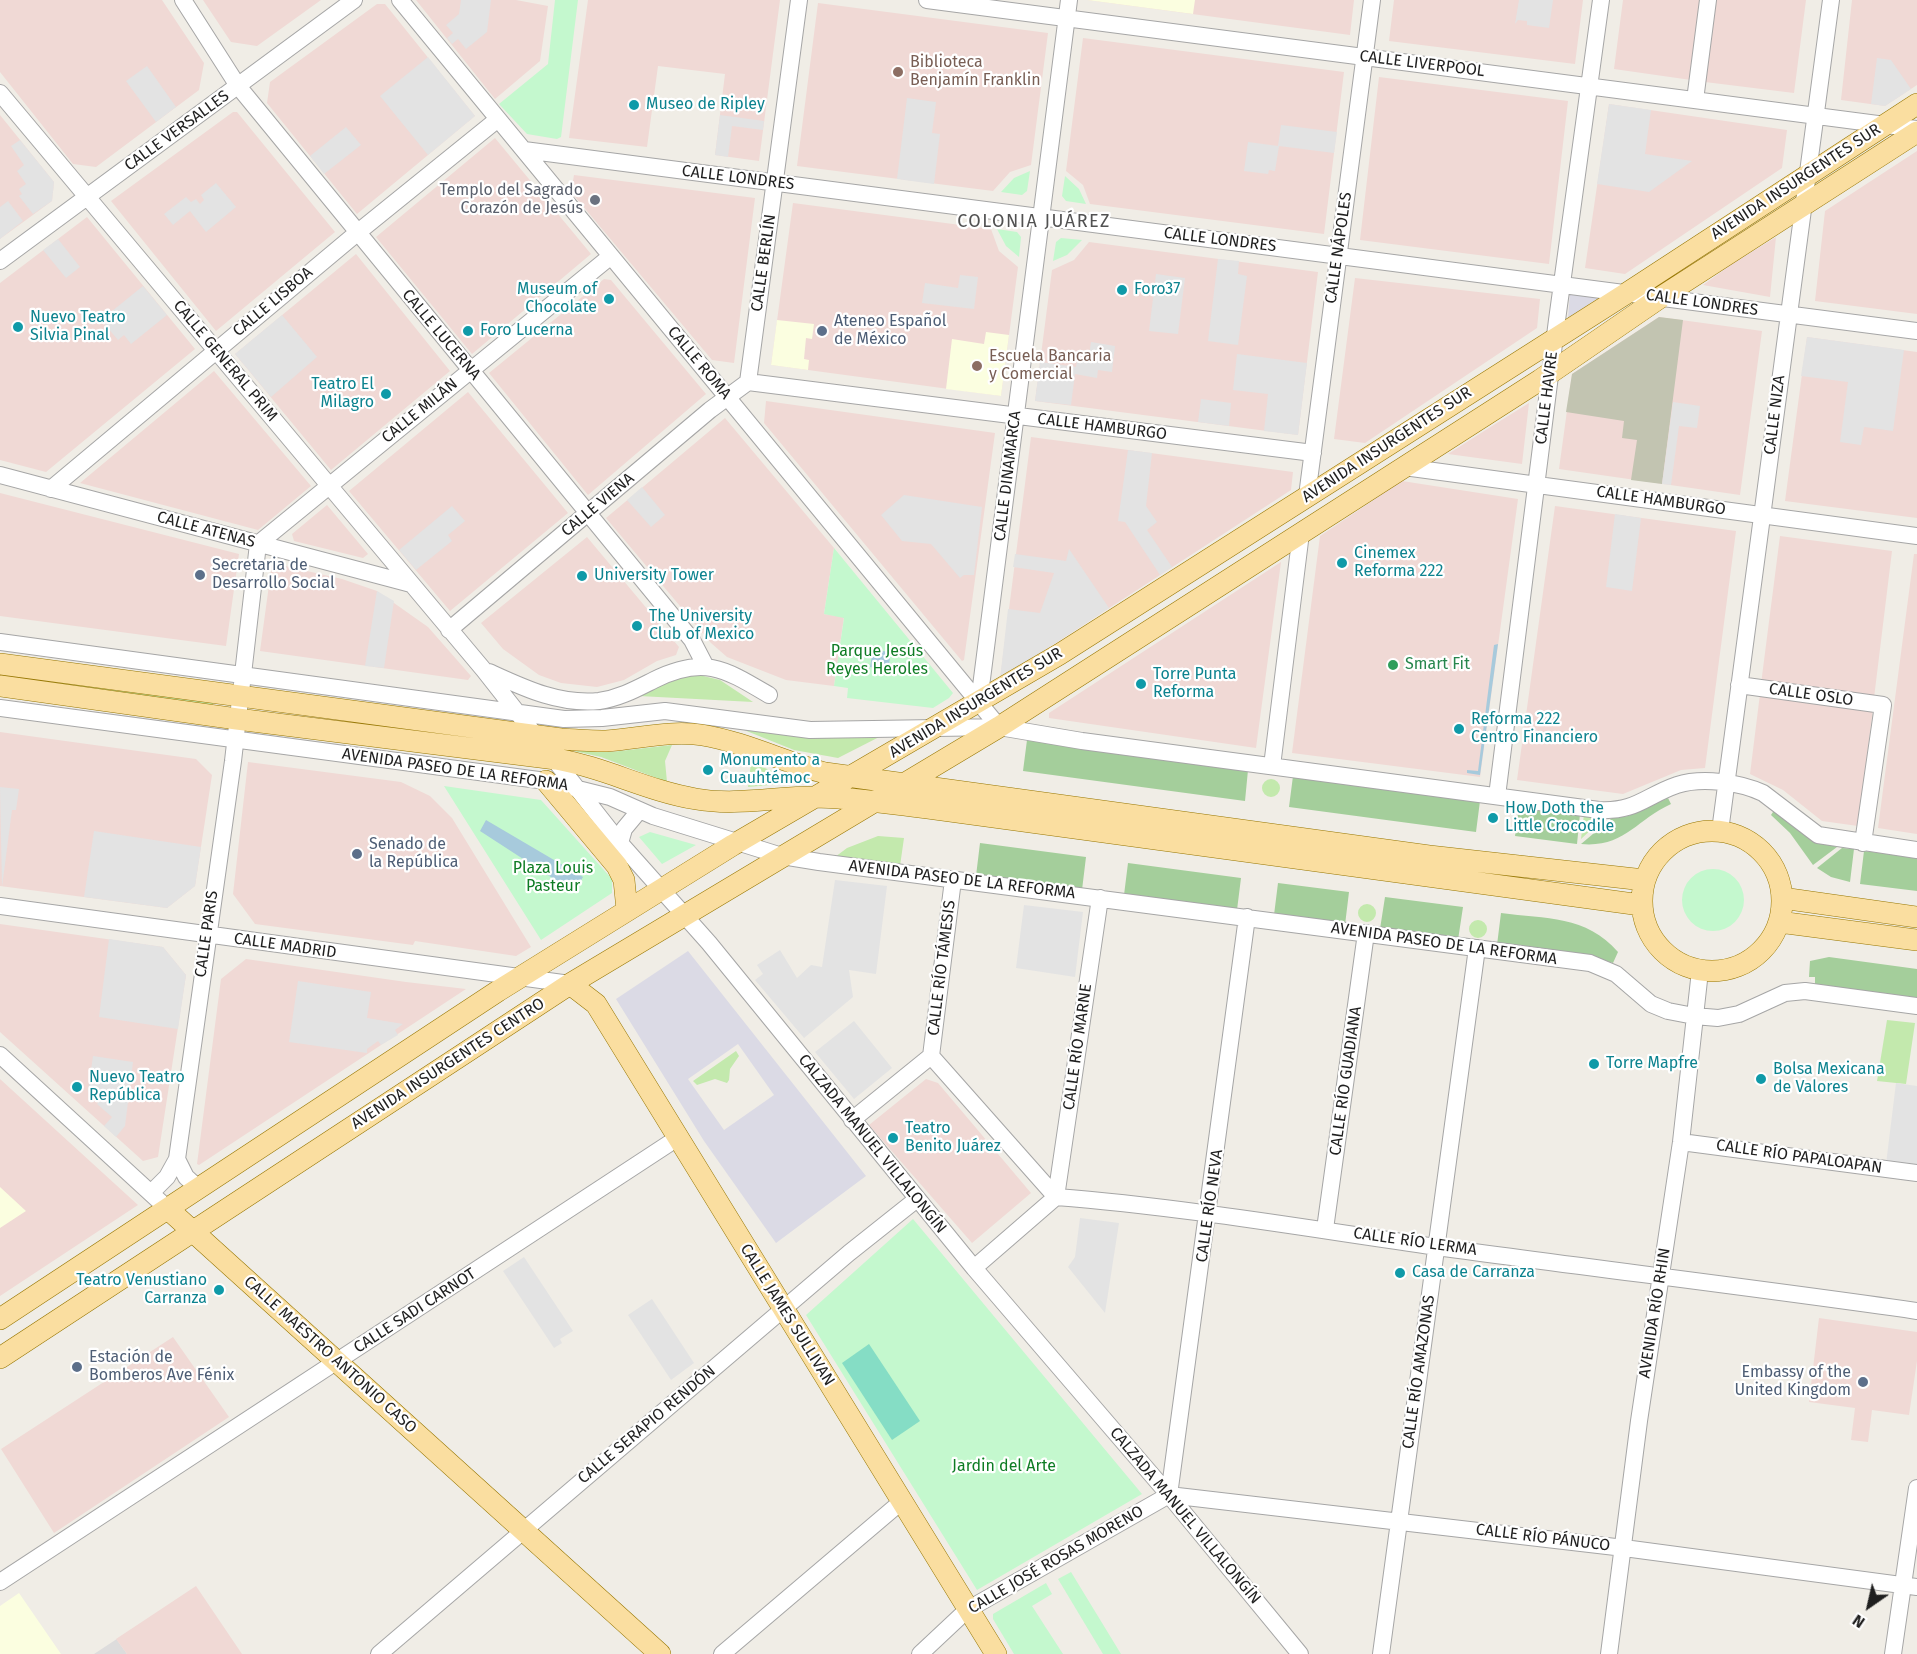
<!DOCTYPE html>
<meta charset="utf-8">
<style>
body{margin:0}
#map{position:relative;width:1917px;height:1654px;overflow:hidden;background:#f0ede6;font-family:"Fira Sans",sans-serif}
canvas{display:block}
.north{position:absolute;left:1839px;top:1576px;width:60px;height:60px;-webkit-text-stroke:4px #fff;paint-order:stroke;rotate:214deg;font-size:16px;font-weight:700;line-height:24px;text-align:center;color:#1f1f1f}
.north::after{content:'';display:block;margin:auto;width:21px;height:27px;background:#1f1f1f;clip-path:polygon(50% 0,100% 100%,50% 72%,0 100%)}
</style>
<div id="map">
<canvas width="1917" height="1654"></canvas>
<div class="north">N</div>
</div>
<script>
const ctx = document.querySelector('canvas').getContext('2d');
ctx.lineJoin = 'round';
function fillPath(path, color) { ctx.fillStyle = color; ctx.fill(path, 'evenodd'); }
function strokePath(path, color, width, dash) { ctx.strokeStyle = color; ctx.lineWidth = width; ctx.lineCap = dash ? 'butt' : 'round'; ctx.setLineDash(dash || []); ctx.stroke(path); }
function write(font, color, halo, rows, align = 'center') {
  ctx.font = font + ' "Fira Sans",sans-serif'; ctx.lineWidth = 4.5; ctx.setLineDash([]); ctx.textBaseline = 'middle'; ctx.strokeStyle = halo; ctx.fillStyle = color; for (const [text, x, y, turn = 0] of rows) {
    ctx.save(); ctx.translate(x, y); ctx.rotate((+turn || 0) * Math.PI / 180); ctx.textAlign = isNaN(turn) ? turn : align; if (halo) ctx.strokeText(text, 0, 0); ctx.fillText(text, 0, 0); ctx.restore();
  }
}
fillPath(new Path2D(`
 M132 1629 117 1640 127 1654H94Z`), '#dddcdc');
fillPath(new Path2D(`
 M0 0H162L204 63 199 90 96 167 73 164 0 72Z
 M203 0H321L257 46 231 42Z
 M416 0H516L548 6 540 61 495 99Z
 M588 0H780L759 161 715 155 725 74 658 66 647 147 569 138Z
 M1087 0H1354L1350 35Z
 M1394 0H1583L1575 64 1389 41Z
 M1623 0H1702L1691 80 1614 69Z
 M1716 0H1806L1794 93 1705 82Z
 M1852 0H1917V85L1885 106 1841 100Z
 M818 3 1048 33 1031 165 1010 172 993 191 797 166Z
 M377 4H385L475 116 357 214 267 103 270 82Z
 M1083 38 1344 72 1324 234 1090 204 1083 185 1066 171Z
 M1379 77 1568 101 1549 264 1360 240Z
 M1609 104 1787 130 1782 168 1625 274 1585 268Z
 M233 112H237L335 232 216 331 111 201Z
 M0 115 54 182 52 201 0 239Z
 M495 138 591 254 472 354 376 237Z
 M1917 151V314L1815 301 1825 211Z
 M574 175 755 198 734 363 712 360 571 192Z
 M793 203 991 229 999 251 1018 267 1001 396 771 365Z
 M87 217 195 349 46 472 0 460V283Z
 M1776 237 1770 297 1703 285 1732 264Z
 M1089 242 1318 272 1298 435 1035 401 1052 270 1074 260Z
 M356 254 450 371 331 470 235 354Z
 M1355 278 1540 299 1537 328 1365 443 1334 439Z
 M604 279 611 280 706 394 588 495 489 373Z
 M1659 317 1762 331 1740 495 1559 469 1572 374Z
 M1807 337 1917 352V518L1785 501Z
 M214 371 311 486 258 530 80 483Z
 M468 392 568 513 450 611 349 491Z
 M766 401 995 433 964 660 962 661 764 423Z
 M1529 403 1522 464 1448 454 1492 426Z
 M725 418 834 548 824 614 844 617 834 686 786 680 727 657 711 643 606 518Z
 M1031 437 1293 472 1291 490 1000 679Z
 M1402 481 1518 499 1480 777 1292 753 1320 536Z
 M0 493 239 554 226 646 0 616Z
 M327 505 368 554 363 558 294 541 292 534Z
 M1555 506 1736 531 1705 768 1681 770 1623 794 1517 780Z
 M1780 536 1892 551 1874 698 1761 684Z
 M587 537 679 647 676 655 657 661 624 680 597 687 561 683 539 675 503 649 481 623Z
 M1914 554H1917V834L1878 828Z
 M1281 562 1256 748 1049 718V713Z
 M272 563 342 579 377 591 428 627 471 676 468 680 260 651Z
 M1760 694 1873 709 1858 826 1822 821 1783 790 1750 774Z
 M0 732 196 759 212 775 195 886 167 908 0 886Z
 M248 762 401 782 430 796 452 818 531 947 516 956 415 941 413 945 255 924 233 894Z
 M0 924 163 947 186 975 158 1157 143 1161 0 1032Z
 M246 959 406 982 466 989 199 1165 197 1164 221 979Z
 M0 1079 138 1205 0 1296Z
 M926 1079 938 1083 1031 1193 972 1243 869 1125Z
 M1819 1318 1917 1332V1361L1909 1415 1872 1410 1868 1442 1851 1440 1855 1408 1809 1402Z
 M173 1337 229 1417 54 1533 1 1449Z
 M196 1586 242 1654H127L116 1639Z`), '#f0d9d5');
fillPath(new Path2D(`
 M1087 0H1195L1193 14Z
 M777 320 814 324 812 339 806 338 804 359 809 360 808 370 771 365Z
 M986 332 1009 335 1001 396 946 389 952 339 984 344Z
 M0 1187 26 1211 0 1228Z
 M19 1593 61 1654H0V1606Z`), '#fbfee0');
fillPath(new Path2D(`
 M1659 317 1683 320 1662 484 1631 480 1637 440 1622 438 1624 421 1566 412 1572 374Z`), '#c2c4b1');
fillPath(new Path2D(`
 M0 673 213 702V705L0 676Z
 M699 675 720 680 753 702 639 696 673 677Z
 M744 730 832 738 887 733 838 758 794 750Z
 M672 745 665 761 667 782 601 757 560 748 611 752Z
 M751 763 781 774 813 781 748 787Z
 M1262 788a9 9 0 1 1 18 0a9 9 0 1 1-18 0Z
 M1584 814 1605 817 1581 839Z
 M878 836 904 838 900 866 835 857 847 848Z
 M1358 913a9 9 0 1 1 18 0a9 9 0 1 1-18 0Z
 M1469 929a9 9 0 1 1 18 0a9 9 0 1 1-18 0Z
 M1887 1020 1915 1023 1906 1084 1877 1081Z
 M736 1051 739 1056 730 1069 729 1080 727 1083 715 1079 697 1085 693 1081Z`), '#c3e9ad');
fillPath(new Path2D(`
 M1027 740 1248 770 1245 801 1023 771Z
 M1293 776 1480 801 1476 832 1289 807Z
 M1668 798 1671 804C1636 820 1624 848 1581 844L1612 818 1628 816Z
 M1519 806 1580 814 1577 844 1515 836Z
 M1775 809 1809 839 1837 847 1813 865 1790 833 1771 815Z
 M980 843 1086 857 1082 890 976 876Z
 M1842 848 1854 849 1850 882 1831 877 1817 868Z
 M1864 851 1917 857V891L1860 884Z
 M1128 863 1241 878 1237 910 1124 895Z
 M1278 883 1349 892 1345 925 1274 915Z
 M1385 897 1463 907 1458 940 1380 929Z
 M1501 913C1546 919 1586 915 1618 952L1613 963 1589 956 1497 945Z
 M1829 957 1917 969V999L1815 984V977H1809L1810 961Z`), '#a4ce9b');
fillPath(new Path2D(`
 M555 0H578L561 137 557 139 527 134 499 104 548 64Z
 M1030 171 1027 191 1022 195 1001 192 1014 178Z
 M1065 176 1079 189 1086 204 1066 201 1062 196Z
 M997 229 1017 232 1021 237 1019 257 1006 246Z
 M1061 238 1082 240 1067 255 1053 261 1056 242Z
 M834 548 953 693 949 698 933 708 847 698 848 688 834 686 844 618 824 614Z
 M444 786 541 800 612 879V893L541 940Z
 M650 832 696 845 662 864 639 837Z
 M1682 900a31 31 0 1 1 62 0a31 31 0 1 1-62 0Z
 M913 1219 1142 1494 977 1590 806 1315Z
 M1071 1572 1121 1654H1103L1058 1579Z
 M1046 1583 1052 1594 1032 1606 1063 1654H1014L993 1619V1614Z`), '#c4f8ce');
fillPath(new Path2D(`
 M869 1344 920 1421 892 1440 842 1363Z`), '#85ddc5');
fillPath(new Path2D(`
 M461 0H491L487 32 466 49 458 39 452 44 447 38 453 33 446 25 459 14Z
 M1519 0H1553L1549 28 1527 25V21L1518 20 1515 24Z
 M428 57 475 116 428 155 380 96Z
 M1877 58 1891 60 1911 89 1885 106 1871 104Z
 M147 66 176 107 156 122 126 81Z
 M907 98 936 102 932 133 940 134 934 184 897 179Z
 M1609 104 1651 110 1645 154 1692 161 1649 192 1597 184Z
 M720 115 764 121 763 130 732 126 728 157 715 155Z
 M1281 125 1337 132 1334 153 1279 146 1275 171 1269 170 1268 174 1244 171 1248 142 1278 146Z
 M346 127 361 145 324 174 310 156Z
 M20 140 54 182 52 201 33 214 19 196 22 194 19 189 26 184 17 171 24 165 11 146Z
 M216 183 236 207 206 232 190 211 173 225 164 214 186 197 191 202 196 199 200 204 204 200 201 195Z
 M8 201 23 221 0 239V207Z
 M58 239 80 267 66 278 43 250Z
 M1218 259 1239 261 1238 274 1247 276 1238 345 1208 341Z
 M1156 274 1185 278 1178 334 1149 331Z
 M960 275 978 277 974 309 922 303 925 283 958 288Z
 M143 286 167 315 131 344 124 335 118 340 101 320Z
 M282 315 317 357 271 397 235 354Z
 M1807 337 1904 350 1893 431 1864 427 1861 445 1840 442 1848 382 1801 376Z
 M1091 342 1115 346 1112 372 1098 370 1097 378 1075 374 1071 405 1035 401 1040 362 1076 367 1077 361 1088 362Z
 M1237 354 1307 363 1298 435 1264 431 1268 394 1233 390Z
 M1201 399 1231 403 1229 426 1198 422Z
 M1673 402 1700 406 1697 428 1679 426 1671 485 1662 484Z
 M1128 450 1152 453 1146 506 1157 522 1147 530 1172 567 1160 575 1125 522 1118 521Z
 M642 487 665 515 651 527 627 500Z
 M904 495 982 507 974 575H964L960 578 931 544 902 541 881 515Z
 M452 506 465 521 448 535 452 541 416 570 399 550Z
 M1615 514 1641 518 1632 591 1606 587Z
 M1069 549 1109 608 1000 679 1008 609 1040 613 1054 573 1013 567 1015 554 1066 561Z
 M377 591 394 601 384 668 365 666Z
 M0 787 19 789 16 810H12L2 887Z
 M94 831 201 847 195 886 167 908 84 897Z
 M835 880 887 886 876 974 849 970 853 997 804 1038 755 980 763 974 757 965 780 950 797 978 811 965 822 967Z
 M1024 905 1083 912 1075 977 1016 968Z
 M109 939 163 947 186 975 178 1029 99 1017Z
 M298 981 371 992 367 1018 403 1024 395 1030 398 1035 381 1045 378 1041 367 1049V1053L289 1042Z
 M854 1021 892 1068 854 1099 815 1052Z
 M93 1056 133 1062 125 1126 116 1137 104 1126 112 1117 97 1104 100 1100 88 1091Z
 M1896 1083 1917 1086V1168L1886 1164Z
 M1080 1218 1119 1223 1105 1313 1068 1267 1075 1257Z
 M524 1257 573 1331 560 1339 562 1343 554 1348 503 1271Z
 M652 1299 694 1363 671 1380 628 1315Z`), '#e3e3e3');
fillPath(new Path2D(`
 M1570 292 1600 297 1568 318Z
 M688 951 866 1176 776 1243 704 1141 616 999ZM738 1044 774 1095 724 1130 688 1079Z`), '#dbdae5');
fillPath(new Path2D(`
 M1498 644 1480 775 1467 773V770L1478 771 1494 645Z
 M873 650 891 652 888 670 870 667Z
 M486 820 583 877 574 892 480 831Z`), '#a7cadc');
const minor = new Path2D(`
 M183 0 238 86 692 640 705 665
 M400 0 999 727
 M927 0 1917 129
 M0 93 483 669 620 843 709 943 974 1268 1169 1495 1300 1654
 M1695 100 1708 0
 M524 150 1917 331
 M0 261 354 0
 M748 382 1313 453
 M748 382 799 0
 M1404 467 1917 536
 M0 475 411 584
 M51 489 357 233 498 119
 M1307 496 1372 0
 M449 630 710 410 748 382
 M0 642 564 719 602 718 665 711 810 730 999 727 1082 741 1599 810C1636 812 1645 796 1677 785 1702 777 1739 782 1763 793L1818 835 1917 850
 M489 672C524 688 559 705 599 701 620 698 636 689 654 680 704 655 725 669 769 695
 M1739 685 1883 705 1863 843
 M979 702 1069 0
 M0 708 546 781 610 797 653 816 782 856 819 862 1590 963 1616 974 1651 1004 1668 1011 1694 1016 1718 1018 1739 1014 1785 993 1805 991 1917 1006
 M1272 766 1301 533
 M1497 796 1557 320 1601 0
 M1720 831 1831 0
 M620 843 624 829 639 811
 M0 906 570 984
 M0 1055 168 1209
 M931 1056 1056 1197
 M931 1056 953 880
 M852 1120 931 1056
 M1681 1142 1917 1173
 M198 1188 186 1177 177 1159 233 761 258 544 611 256
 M151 1193 167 1177 177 1159
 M1056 1197 1100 898
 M1325 1229 1366 933
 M974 1268 1056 1197C1184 1207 1310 1229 1437 1247 1597 1269 1757 1288 1917 1311
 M1169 1495 1624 1548 1917 1587
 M1169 1495 1247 917
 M0 1582 679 1137
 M379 1654 849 1253 917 1199
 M722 1654 901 1502
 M920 1654 967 1610 1169 1495
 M1381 1654 1477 948
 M1609 1654 1639 1421 1681 1142 1700 971
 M1893 1654 1917 1488`);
const major = new Path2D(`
 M0 664 561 739C576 740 591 741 606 741 638 739 670 730 702 735 744 742 784 762 825 773L1429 856 1644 880
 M0 686 237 719 556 759C604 767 647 791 696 799 735 806 775 797 814 797 852 797 890 804 928 808L1641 905
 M546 781 617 866 624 880 627 910
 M1642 901a70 70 0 1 1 140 0a70 70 0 1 1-140 0Z
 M1782 898 1917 917
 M1779 922 1917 940
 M570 984 596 1004 996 1654
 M168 1209 660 1654
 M0 1319 498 991 733 845 1060 654 1627 293 1917 104
 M0 1358 570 984 999 727 1540 380 1661 297 1917 132`);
strokePath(minor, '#a6a6a6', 18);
strokePath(major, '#977703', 22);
strokePath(minor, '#fff', 16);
strokePath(major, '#fadea0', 21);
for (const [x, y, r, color] of [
 [898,72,6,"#8d6e63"],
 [634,105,6,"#0f9aa8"],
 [595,200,6,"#6b7280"],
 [1122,290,6,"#0f9aa8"],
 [609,299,6,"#0f9aa8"],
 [18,327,6,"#0f9aa8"],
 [468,331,6,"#0f9aa8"],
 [822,331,6,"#5c6f8a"],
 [977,366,6,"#8d6e63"],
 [386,394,6,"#0f9aa8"],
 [1342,563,6,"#0f9aa8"],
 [200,575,6,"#5c6f8a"],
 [582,576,6,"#0f9aa8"],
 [637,626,6,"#0f9aa8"],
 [1393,665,6,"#2e9e5b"],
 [1141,684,6,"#0f9aa8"],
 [1459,729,6,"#0f9aa8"],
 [708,770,6,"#0f9aa8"],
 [1493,818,6,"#0f9aa8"],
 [357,854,6,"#5c6f8a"],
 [1594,1064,6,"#0f9aa8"],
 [1761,1079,6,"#0f9aa8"],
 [77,1087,6,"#0f9aa8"],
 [893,1138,6,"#0f9aa8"],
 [1400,1273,6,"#0f9aa8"],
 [219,1290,6,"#0f9aa8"],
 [77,1367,6,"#5c6f8a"],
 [1863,1382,6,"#5c6f8a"]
]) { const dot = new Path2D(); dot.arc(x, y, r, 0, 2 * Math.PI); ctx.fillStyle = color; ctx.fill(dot); strokePath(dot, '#fff', 2); }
write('16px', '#785e54', '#fff', [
 ["Biblioteca",910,63],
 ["Benjamín Franklin",910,81],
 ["Escuela Bancaria",989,357],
 ["y Comercial",989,375]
], 'left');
write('16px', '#1f1f1f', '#fff', [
 ["CALLE LIVERPOOL",1422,64,7],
 ["CALLE VERSALLES",177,131,-36],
 ["CALLE LONDRES",738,178,7],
 ["AVENIDA INSURGENTES SUR",1796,182,-33],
 ["CALLE LONDRES",1220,240,7],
 ["CALLE NÁPOLES",1339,248,-82],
 ["CALLE BERLÍN",764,263,-82],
 ["CALLE LISBOA",273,302,-40],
 ["CALLE LONDRES",1702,303,8],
 ["CALLE LUCERNA",441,335,50],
 ["CALLE GENERAL PRIM",225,361,50],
 ["CALLE ROMA",699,363,50],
 ["CALLE HAVRE",1547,398,-83],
 ["CALLE MILÁN",420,411,-39],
 ["CALLE NIZA",1775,415,-83],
 ["CALLE HAMBURGO",1102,427,7],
 ["AVENIDA INSURGENTES SUR",1387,445,-33],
 ["CALLE DINAMARCA",1008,476,-83],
 ["CALLE HAMBURGO",1661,501,8],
 ["CALLE VIENA",598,505,-40],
 ["CALLE ATENAS",206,530,15],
 ["CALLE OSLO",1811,695,8],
 ["AVENIDA INSURGENTES SUR",976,703,-31],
 ["AVENIDA PASEO DE LA REFORMA",455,770,8],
 ["AVENIDA PASEO DE LA REFORMA",962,880,7],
 ["CALLE PARIS",207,934,-82],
 ["AVENIDA PASEO DE LA REFORMA",1444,944,8],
 ["CALLE MADRID",285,946,8],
 ["CALLE RÍO TÁMESIS",942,968,-83],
 ["CALLE RÍO MARNE",1078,1047,-82],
 ["AVENIDA INSURGENTES CENTRO",448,1064,-33],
 ["CALLE RÍO GUADIANA",1346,1081,-82],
 ["CALZADA MANUEL VILLALONGÍN",872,1144,51],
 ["CALLE RÍO PAPALOAPAN",1799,1157,8],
 ["CALLE RÍO NEVA",1210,1206,-82],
 ["CALLE RÍO LERMA",1415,1242,8],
 ["CALLE SADI CARNOT",415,1311,-33],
 ["AVENIDA RÍO RHIN",1655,1313,-81],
 ["CALLE JAMES SULLIVAN",787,1315,58],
 ["CALLE MAESTRO ANTONIO CASO",330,1355,42],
 ["CALLE RÍO AMAZONAS",1419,1372,-82],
 ["CALLE SERAPIO RENDÓN",647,1425,-40],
 ["CALZADA MANUEL VILLALONGÍN",1185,1516,50],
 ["CALLE RÍO PÁNUCO",1543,1538,7],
 ["CALLE JOSÉ ROSAS MORENO",1056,1560,-30]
]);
write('16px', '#0d838f', '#fff', [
 ["Museo de Ripley",646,105],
 ["Museum of",597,290,"right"],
 ["Chocolate",597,308,"right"],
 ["Foro37",1134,290],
 ["Nuevo Teatro",30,318],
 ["Silvia Pinal",30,336],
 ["Foro Lucerna",480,331],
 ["Teatro El",374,385,"right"],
 ["Milagro",374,403,"right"],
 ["Cinemex",1354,554],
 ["Reforma 222",1354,572],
 ["University Tower",594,576],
 ["The University",649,617],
 ["Club of Mexico",649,635],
 ["Torre Punta",1153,675],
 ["Reforma",1153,693],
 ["Reforma 222",1471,720],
 ["Centro Financiero",1471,738],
 ["Monumento a",720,761],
 ["Cuauhtémoc",720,779],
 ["How Doth the",1505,809],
 ["Little Crocodile",1505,827],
 ["Torre Mapfre",1606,1064],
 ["Bolsa Mexicana",1773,1070],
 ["de Valores",1773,1088],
 ["Nuevo Teatro",89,1078],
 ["República",89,1096],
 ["Teatro",905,1129],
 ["Benito Juárez",905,1147],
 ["Casa de Carranza",1412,1273],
 ["Teatro Venustiano",207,1281,"right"],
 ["Carranza",207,1299,"right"]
], 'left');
write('16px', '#5b616d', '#fff', [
 ["Templo del Sagrado",583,191],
 ["Corazón de Jesús",583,209]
], 'right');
write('16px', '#4e5e75', '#fff', [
 ["Ateneo Español",834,322],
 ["de México",834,340],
 ["Secretaria de",212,566],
 ["Desarrollo Social",212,584],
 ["Senado de",369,845],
 ["la República",369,863],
 ["Estación de",89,1358],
 ["Bomberos Ave Fénix",89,1376],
 ["Embassy of the",1851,1373,"right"],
 ["United Kingdom",1851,1391,"right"]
], 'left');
write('16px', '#0e7c24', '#fff', [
 ["Parque Jesús",877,652],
 ["Reyes Heroles",877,670],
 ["Plaza Louis",553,869],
 ["Pasteur",553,887],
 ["Jardin del Arte",1004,1467]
]);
write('16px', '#27864d', '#fff', [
 ["Smart Fit",1405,665]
], 'left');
ctx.letterSpacing = '1.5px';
write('18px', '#525252', '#fff', [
 ["COLONIA JUÁREZ",1034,222]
]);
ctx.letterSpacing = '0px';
</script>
